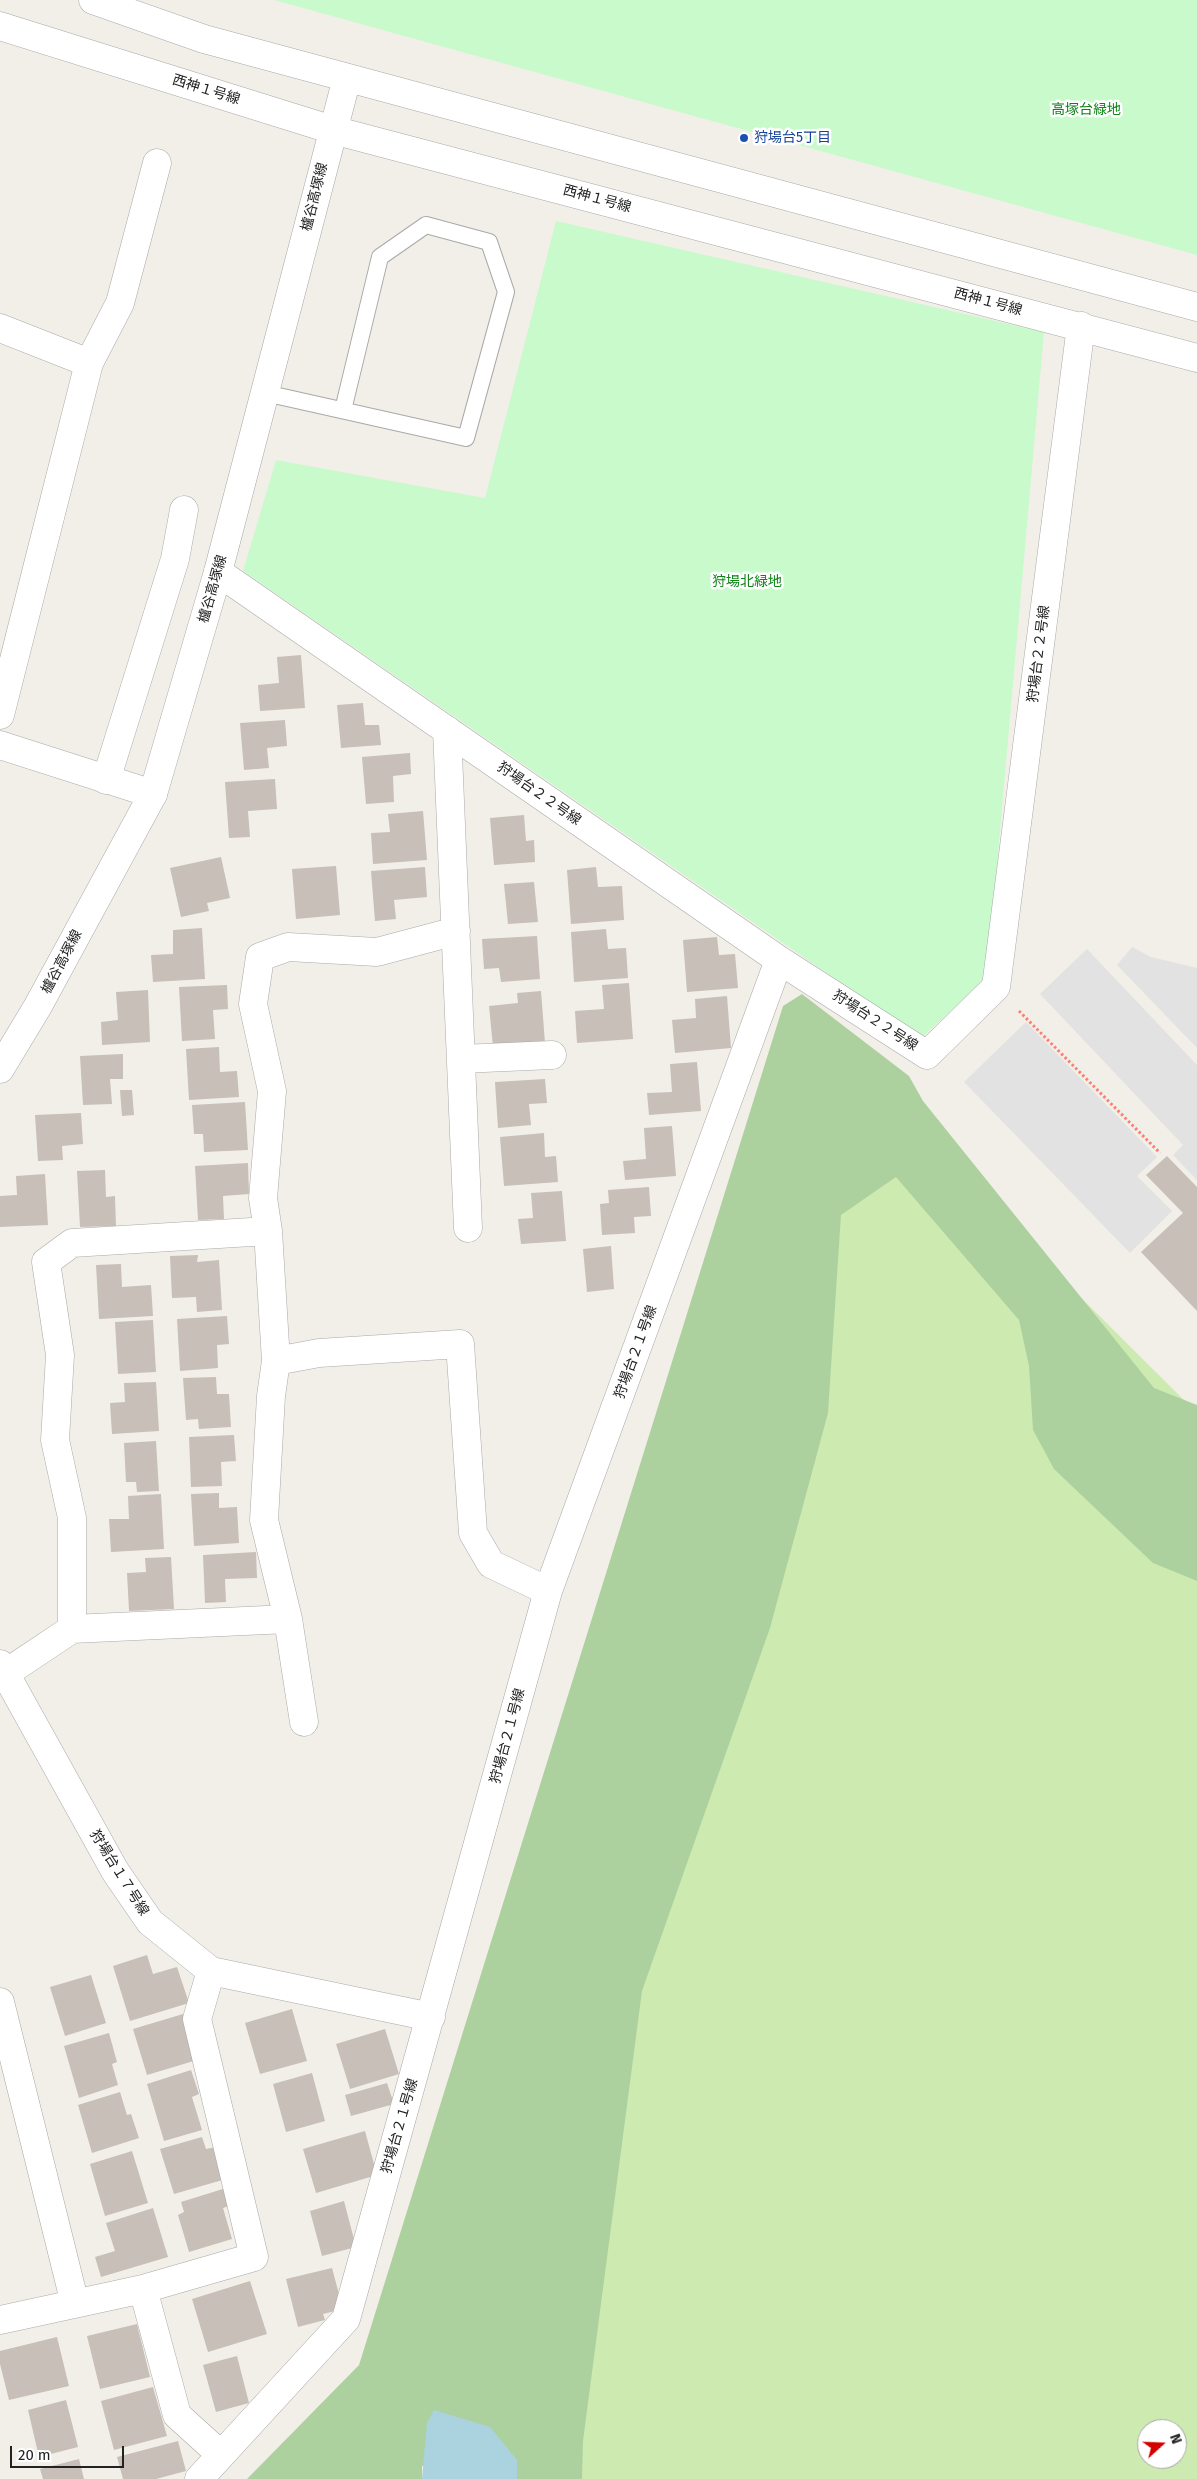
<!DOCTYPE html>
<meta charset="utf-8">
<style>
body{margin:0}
#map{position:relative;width:1197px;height:2479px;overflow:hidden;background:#f2efe9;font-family:"Fira Sans",sans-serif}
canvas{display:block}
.north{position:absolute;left:1137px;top:2419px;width:50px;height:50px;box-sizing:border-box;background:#fff;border:1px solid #a7a7a7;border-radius:50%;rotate:70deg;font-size:14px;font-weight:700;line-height:20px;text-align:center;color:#222}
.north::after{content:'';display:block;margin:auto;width:18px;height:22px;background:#d40000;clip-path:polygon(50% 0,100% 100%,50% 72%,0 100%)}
.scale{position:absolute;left:10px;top:2446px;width:114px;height:22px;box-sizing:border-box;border:2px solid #222;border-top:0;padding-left:6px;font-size:15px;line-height:18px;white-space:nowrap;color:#222;-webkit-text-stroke:4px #fff;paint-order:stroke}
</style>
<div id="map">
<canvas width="1197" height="2479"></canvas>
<div class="north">N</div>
<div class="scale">20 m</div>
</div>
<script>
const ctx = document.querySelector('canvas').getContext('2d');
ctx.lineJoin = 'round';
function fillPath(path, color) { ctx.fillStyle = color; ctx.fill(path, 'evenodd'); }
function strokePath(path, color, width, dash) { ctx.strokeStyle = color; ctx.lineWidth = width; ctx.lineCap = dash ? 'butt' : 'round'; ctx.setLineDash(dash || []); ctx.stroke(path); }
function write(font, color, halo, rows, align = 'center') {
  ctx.font = font + ' "Fira Sans","Noto Sans JP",sans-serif'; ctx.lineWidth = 5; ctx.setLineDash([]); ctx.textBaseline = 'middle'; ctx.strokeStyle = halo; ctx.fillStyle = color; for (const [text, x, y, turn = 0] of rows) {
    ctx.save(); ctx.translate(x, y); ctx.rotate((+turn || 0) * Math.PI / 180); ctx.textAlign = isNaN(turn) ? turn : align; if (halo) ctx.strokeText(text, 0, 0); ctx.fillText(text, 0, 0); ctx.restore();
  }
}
fillPath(new Path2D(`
 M829 1047 1197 1413V2479H568L565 2323ZM1147 2429H1177V2459H1147Z`), '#cdebb0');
fillPath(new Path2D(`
 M802 994 909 1076 923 1101 1154 1388 1197 1405V1581L1153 1563 1054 1469 1033 1430 1029 1366 1019 1320 896 1177 841 1215 828 1413 770 1628 642 1991 583 2441 582 2479H517V2460L422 2466V2479H247L359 2365 783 1006Z`), '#add19e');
fillPath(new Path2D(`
 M274 0H1197V255Z
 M556 221 1044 332 987 978 921 1038 243 571 276 460 485 498Z`), '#c8facc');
fillPath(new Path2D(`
 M1132 947 1151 957 1197 968V1048L1117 965Z
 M1087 949 1197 1065V1180L1173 1155 1183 1145 1040 994Z
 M1026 1022 1157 1157 1137 1176 1172 1211 1130 1253 964 1082Z`), '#e2e2e2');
fillPath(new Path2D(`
 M434 2410 490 2427 517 2460V2479H422L427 2423Z`), '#aad3df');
fillPath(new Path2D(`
 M301 655 305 708 260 711 258 685 279 683 277 657Z
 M363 703 365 725H379L381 745 341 748 337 705Z
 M285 720 287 746 267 748 269 768 244 770 240 723Z
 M410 753 411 774 393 776 394 802 366 804 362 757Z
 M275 779 277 809 248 811 250 837 229 838 225 782Z
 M423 811 427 860 373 864 371 833 390 832 388 814Z
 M524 815 526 841 534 840 535 862 494 865 490 818Z
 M221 857 230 898 207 903 209 911 181 917 170 868Z
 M336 866 340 915 296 919 292 869Z
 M425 867 427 897 394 900 396 919 375 921 371 871Z
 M596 867 598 887 622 886 624 920 571 924 567 870Z
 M534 882 538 922 508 924 504 884Z
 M202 928 205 979 153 982 151 955 173 954V930Z
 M606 929 608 949 626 948 628 978 574 982 571 932Z
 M537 936 540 979 501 982 499 968 484 969 482 939Z
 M717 937 719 955 735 954 738 988 687 992 683 940Z
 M629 983 633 1039 577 1043 575 1011 604 1009 602 985Z
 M227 985 228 1009 213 1010 215 1039 182 1041 179 987Z
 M148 990 150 1042 102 1045 101 1022 118 1020 116 992Z
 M541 991 545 1043 493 1047 489 1006 518 1003 517 993Z
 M727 996 731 1048 675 1053 672 1020 696 1018 695 999Z
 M219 1047 220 1072 237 1071 239 1097 189 1100 186 1049Z
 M123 1054V1079H110L112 1104 83 1105 80 1056Z
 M697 1062 701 1111 649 1115 647 1093 672 1092 670 1064Z
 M545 1079 547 1103 529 1104 531 1125 498 1128 495 1082Z
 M120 1090H132L134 1115 122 1116Z
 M245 1102 248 1150 204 1152 203 1134H194L192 1105Z
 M81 1113 83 1144 62 1146 63 1160 38 1161 35 1115Z
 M672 1126 676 1176 625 1180 623 1161 646 1159 644 1128Z
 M544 1133 545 1157 556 1156 558 1182 504 1186 500 1137Z
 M1167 1156 1197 1187V1311L1141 1252 1183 1213 1146 1175Z
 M248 1163 249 1194 223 1196 224 1219 198 1220 195 1166Z
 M105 1170 106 1197 115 1196 116 1226 80 1227 77 1171Z
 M45 1174 48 1225 0 1227V1196L17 1195 16 1176Z
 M649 1187 651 1216 634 1217 635 1233 602 1235 600 1204 609 1203 608 1190Z
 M562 1191 566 1241 521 1244 518 1219 533 1218 531 1193Z
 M611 1246 614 1289 587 1292 583 1249Z
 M198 1255 197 1262 219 1260 222 1310 197 1312 196 1297 172 1298 170 1256Z
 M121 1264 122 1287 151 1285 153 1316 99 1319 96 1265Z
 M227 1316 229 1344 217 1345 218 1368 180 1371 177 1319Z
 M153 1320 156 1372 118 1374 115 1322Z
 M216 1377 217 1394H229L231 1427 199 1429 198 1419 186 1420 183 1378Z
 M156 1382 159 1431 112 1434 110 1403 125 1402 124 1383Z
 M234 1435 236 1461 221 1462 222 1486 191 1487 189 1437Z
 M156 1441 159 1491 137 1492 136 1482H126L124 1443Z
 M219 1493V1508L237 1507 239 1543 194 1546 191 1494Z
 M161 1494 164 1549 111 1552 109 1519H129L128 1496Z
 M256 1552 257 1578 225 1579 226 1602 205 1603 203 1555Z
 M171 1557 174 1609 129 1611 127 1573 146 1572 145 1558Z
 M147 1955 153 1974 177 1967 189 2003 130 2021 113 1966Z
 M91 1975 106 2023 65 2036 50 1987Z
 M292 2009 307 2061 260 2074 245 2023Z
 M183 2014 197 2060 147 2075 133 2029Z
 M385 2029 399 2074 350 2089 336 2044Z
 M109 2033 117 2062 112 2064 118 2085 79 2098 64 2046Z
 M191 2070 199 2094 192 2097 202 2130 164 2141 147 2084Z
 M312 2073 325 2121 286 2132 273 2084Z
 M387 2083 394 2104 351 2116 345 2095Z
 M120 2092 127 2115 131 2114 139 2138 92 2153 78 2105Z
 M365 2131 377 2175 316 2193 303 2149Z
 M202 2137 206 2149 216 2147 226 2179 174 2194 160 2149Z
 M132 2151 148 2203 105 2216 90 2164Z
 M226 2188 232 2205 223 2208 232 2239 189 2252 178 2215 184 2212 181 2202Z
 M344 2201 356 2247 322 2256 310 2211Z
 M153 2208 168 2257 101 2277 95 2257 115 2251 106 2223Z
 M332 2268 343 2309 323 2314 325 2320 298 2327 286 2279Z
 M250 2281 267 2334 208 2352 192 2299Z
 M137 2324 150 2377 100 2389 87 2336Z
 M57 2337 69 2386 9 2400 0 2364V2351Z
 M237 2356 249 2403 216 2412 203 2365Z
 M153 2387 167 2436 114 2450 101 2401Z
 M66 2400 78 2447 39 2457 28 2410Z
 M178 2441 186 2471 156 2479H123L117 2457Z
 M79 2459 84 2479H43L40 2469Z`), '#c7bfb8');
const service = new Path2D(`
 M265 393 466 438 506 292 489 242 426 225 380 257 343 410`);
const minor = new Path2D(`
 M0 328 89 363
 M218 572 779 960 927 1055 996 987 1081 326
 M0 715 89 363 120 303 157 163
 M447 730 468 1228
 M0 745 153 794
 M461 1059 552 1055
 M276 1361 319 1353 460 1344 473 1533 491 1564 548 1591
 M72 1629V1518L55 1440 60 1355 46 1262 72 1243 268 1231
 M0 1664 115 1871 150 1922 211 1971 431 2017
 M0 1677 72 1629 288 1619
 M304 1722 288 1619 264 1520 271 1396 276 1361 268 1231 263 1198 272 1091 253 1004 260 957 288 947 377 952 456 931
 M0 2002 75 2304
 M143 2289 177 2415 221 2455
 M0 2320 143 2289 254 2257 197 2019 211 1971
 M199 2479 346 2319 548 1591 779 960`);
const tertiary = new Path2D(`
 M93 0 204 39 1197 307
 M0 26 333 130 1197 358
 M106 780 175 559 184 510
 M0 1069 38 1006 153 794 218 572 347 78`);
strokePath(service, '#a9a9a9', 18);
strokePath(minor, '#a9a9a9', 29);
strokePath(tertiary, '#a9a9a9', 29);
strokePath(new Path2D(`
 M1019 1011 1160 1153`), '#fa8072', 3, [2.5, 2.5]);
strokePath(service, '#fff', 16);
strokePath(minor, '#fff', 28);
strokePath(tertiary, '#fff', 28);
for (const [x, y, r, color] of [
 [744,138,5,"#1a4fb4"]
]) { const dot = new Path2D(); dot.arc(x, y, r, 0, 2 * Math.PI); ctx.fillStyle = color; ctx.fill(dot); strokePath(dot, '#fff', 2); }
write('14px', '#222', '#fff', [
 ["西神１号線",206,90,17],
 ["櫨谷高塚線",315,197,-76],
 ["西神１号線",597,199,15],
 ["西神１号線",988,302,15],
 ["櫨谷高塚線",213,589,-74],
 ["狩場台２２号線",1039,654,-83],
 ["狩場台２２号線",539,794,35],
 ["櫨谷高塚線",62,962,-62],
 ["狩場台２２号線",875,1021,33],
 ["狩場台２１号線",636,1352,-70],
 ["狩場台２１号線",508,1736,-75],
 ["狩場台１７号線",119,1873,58],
 ["狩場台２１号線",400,2126,-74]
]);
write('14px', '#0c8416', '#fff', [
 ["高塚台緑地",1086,110],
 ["狩場北緑地",747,582]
]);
write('14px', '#164399', '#fff', [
 ["狩場台5丁目",754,138]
], 'left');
</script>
